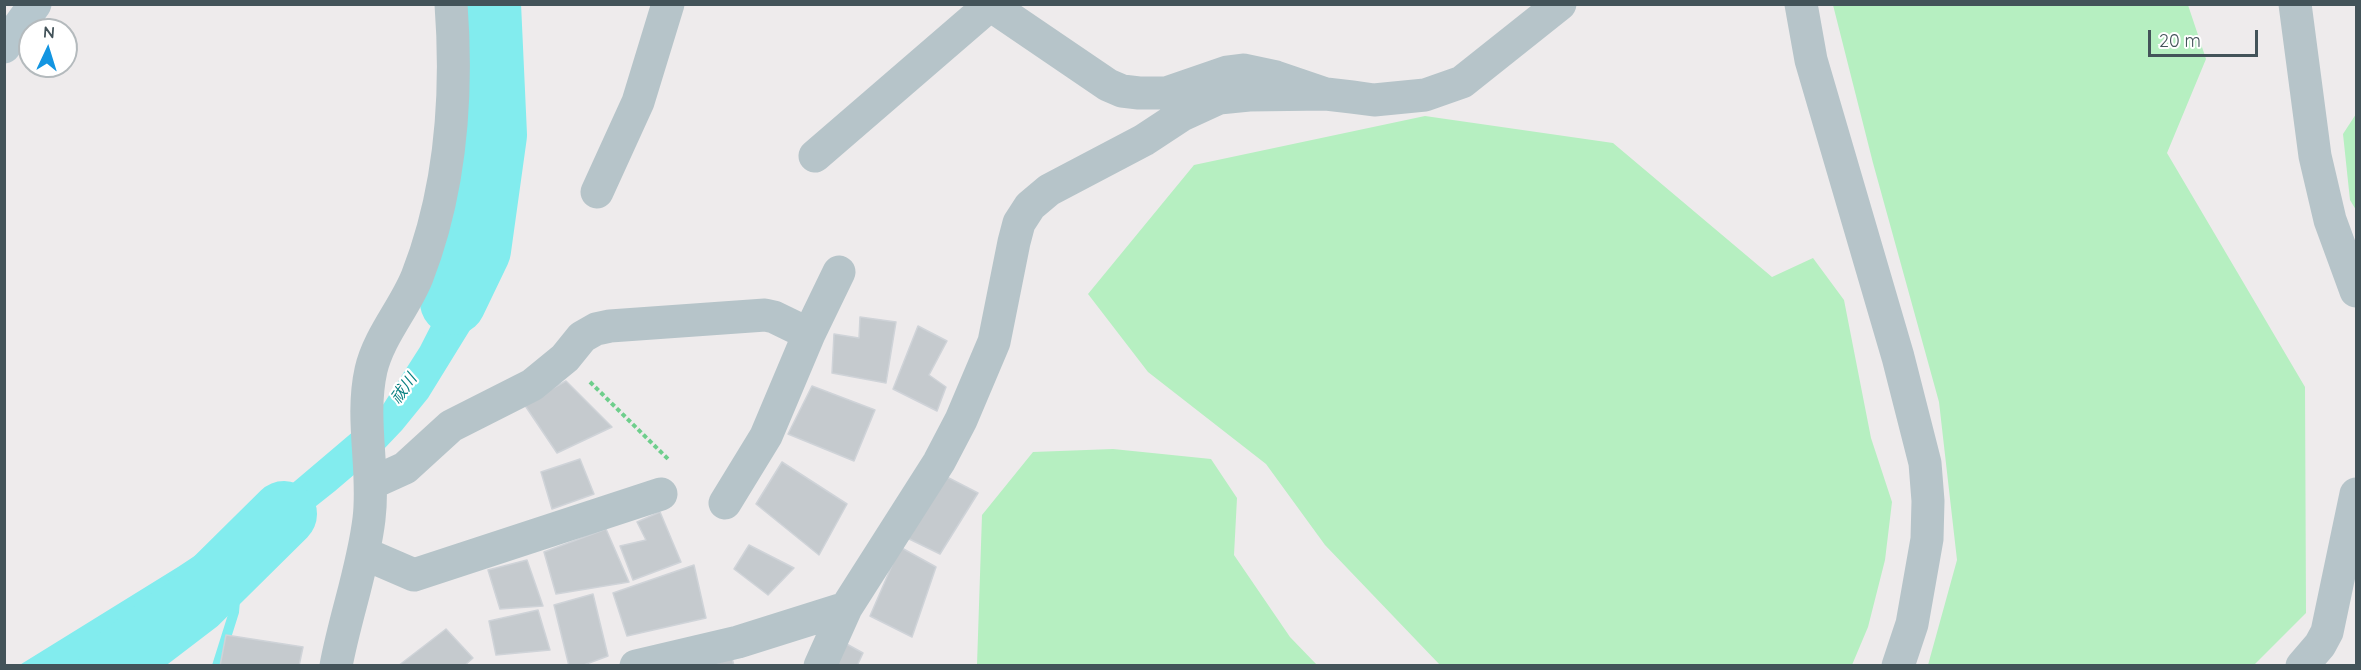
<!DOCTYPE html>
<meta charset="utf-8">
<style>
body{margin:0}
#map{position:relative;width:2361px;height:670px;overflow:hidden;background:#eeebec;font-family:Quicksand,sans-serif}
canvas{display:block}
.frame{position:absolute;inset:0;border:6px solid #435359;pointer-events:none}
.north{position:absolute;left:18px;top:18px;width:60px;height:60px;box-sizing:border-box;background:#fff;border:2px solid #b4babd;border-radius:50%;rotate:4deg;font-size:16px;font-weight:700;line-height:24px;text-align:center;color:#435359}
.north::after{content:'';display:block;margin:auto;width:21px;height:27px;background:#1395e1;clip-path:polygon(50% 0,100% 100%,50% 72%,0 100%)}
.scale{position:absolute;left:2148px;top:30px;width:110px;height:27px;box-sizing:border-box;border:3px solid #435359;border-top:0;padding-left:8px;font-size:18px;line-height:21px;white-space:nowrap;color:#435359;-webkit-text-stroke:4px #fff;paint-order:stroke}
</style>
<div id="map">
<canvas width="2361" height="670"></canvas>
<div class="frame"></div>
<div class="north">N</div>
<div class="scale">20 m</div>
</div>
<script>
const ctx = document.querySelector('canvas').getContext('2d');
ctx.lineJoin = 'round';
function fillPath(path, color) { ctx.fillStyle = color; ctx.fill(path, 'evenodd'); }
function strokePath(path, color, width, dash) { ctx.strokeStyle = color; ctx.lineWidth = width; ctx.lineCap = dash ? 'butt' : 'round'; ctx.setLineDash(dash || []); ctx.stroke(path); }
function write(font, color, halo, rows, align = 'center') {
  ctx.font = font + ' Quicksand,"Noto Sans JP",sans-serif'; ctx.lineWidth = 4.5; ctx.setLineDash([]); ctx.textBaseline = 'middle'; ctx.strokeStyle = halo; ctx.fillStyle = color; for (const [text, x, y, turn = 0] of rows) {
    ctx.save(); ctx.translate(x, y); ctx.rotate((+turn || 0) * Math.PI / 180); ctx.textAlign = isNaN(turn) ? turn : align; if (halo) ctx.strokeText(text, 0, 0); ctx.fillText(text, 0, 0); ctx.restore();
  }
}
fillPath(new Path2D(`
 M1833 5H2188L2206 59 2167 153 2305 387 2306 613 2254 665H1928L1957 560 1939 402 1873 163Z
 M2356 114V210L2350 200 2343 134Z
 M1425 116 1613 143 1772 277 1813 258 1844 300 1871 438 1892 502 1885 560 1868 627 1852 665H1440L1325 545 1266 464 1148 372 1088 294 1194 165Z
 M1113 449 1211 459 1237 498 1234 555 1290 637 1317 665H977L982 515 1033 452Z`), '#b6efc1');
fillPath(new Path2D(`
 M478 5H510L523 140 513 141 509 235 504 260 491 292 473 325 428 398 402 430 383 450 335 491 253 556 83 665 18 666 178 567 228 534 262 509 381 408 420 347 445 298 477 224 491 203 487 74Z`), '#82ecee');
strokePath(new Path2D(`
 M217 666 234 612 236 589 232 566`), '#82ecee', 10);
strokePath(new Path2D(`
 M453 302 478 250 494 135 488 4
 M111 666 196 601 284 514`), '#82ecee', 66);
const building = new Path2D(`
 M860 317 896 322 886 383 832 373 834 334 859 338Z
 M918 326 947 341 929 375 946 387 937 411 893 389Z
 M566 381 612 427 557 453 524 404Z
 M812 386 875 410 854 461 788 434Z
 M580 459 594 494 552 509 541 472Z
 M782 462 847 504 819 555 756 504Z
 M945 476 978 493 940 554 899 534Z
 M660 512 681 562 633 580 620 546 646 540 637 522Z
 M606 529 629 582 556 594 544 552Z
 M749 545 794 568 768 595 734 569Z
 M900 547 936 567 912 637 870 616Z
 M527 560 543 606 500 609 488 570Z
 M694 565 706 618 627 636 613 593Z
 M593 594 608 656 581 666H569L554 605Z
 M538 610 550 650 496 655 489 621Z
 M446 629 473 658 464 666H398Z
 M226 635 303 647 299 666H220Z
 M843 642 863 653 857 666H830Z
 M732 658 734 666H708Z`);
fillPath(building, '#c5cace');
strokePath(building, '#cfd3d8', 1.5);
strokePath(new Path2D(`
 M590 382 668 459`), '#6ece8c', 4, [4.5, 3]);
strokePath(new Path2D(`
 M989 4 1108 85 1122 91 1139 93H1166L1227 72 1243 70 1276 77 1326 94 1352 97 1374 100 1425 95 1462 82 1560 4
 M2295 4 2315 156 2330 220 2356 291
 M815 156 990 5
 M597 192 638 102 668 4
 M372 483 405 468 451 426 532 385 565 358 582 337 596 329 610 326 765 315 774 317 809 334
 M725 503 766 436 809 334 839 272
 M363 553 414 575 661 494
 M336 666C345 617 363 569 369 519 375 470 360 419 371 370 379 336 404 309 417 277 451 190 458 97 451 4
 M636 666 738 642 846 608
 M820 666 846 608 939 462 961 420 994 342 1014 242 1019 223 1030 206 1049 190 1144 140 1182 115 1219 98 1249 95 1326 94
 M2302 666 2320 645 2327 632 2356 494`), '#b6c4c9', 33);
strokePath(new Path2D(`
 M1801 4 1811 60 1898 357 1925 463 1928 501 1927 539 1912 624 1898 666`), '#b6c4c9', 33);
strokePath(new Path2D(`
 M4 47 35 4`), '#b6c7ce', 33);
write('italic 16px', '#0a8182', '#fff', [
 ["祓川",404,389,-55]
]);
</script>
